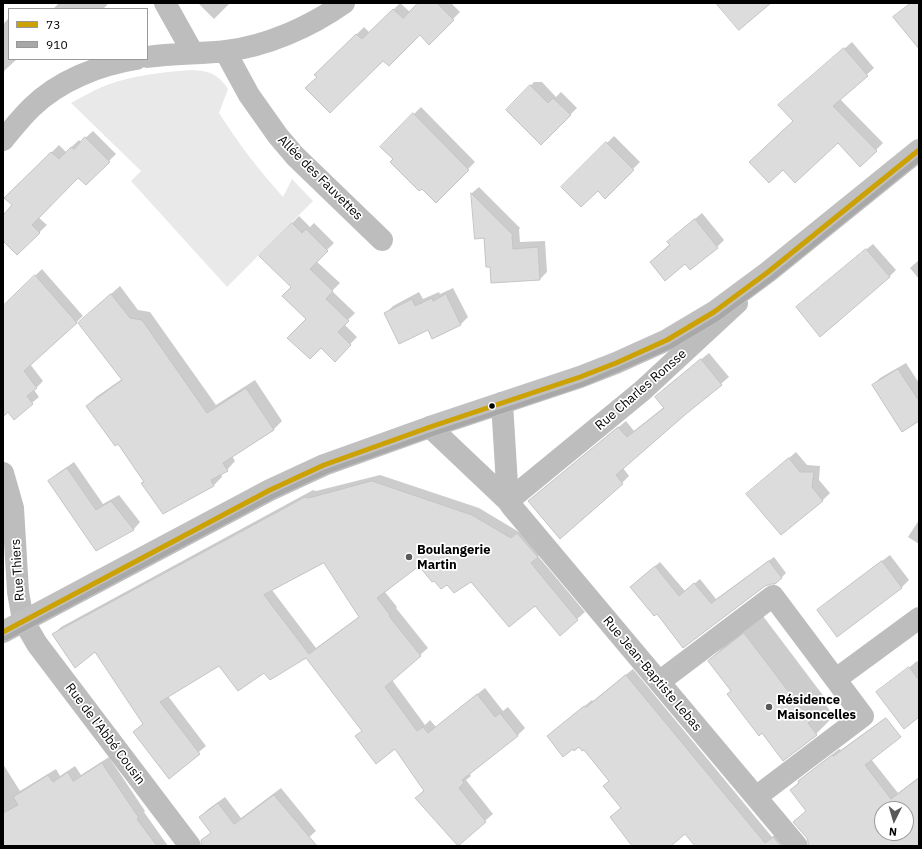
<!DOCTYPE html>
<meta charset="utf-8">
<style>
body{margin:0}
#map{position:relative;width:922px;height:849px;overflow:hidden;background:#fff;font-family:"IBM Plex Sans",sans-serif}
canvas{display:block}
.frame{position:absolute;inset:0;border:4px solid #000;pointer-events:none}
.legend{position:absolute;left:8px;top:8px;width:140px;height:52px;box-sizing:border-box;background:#fff;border:1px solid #999;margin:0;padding:5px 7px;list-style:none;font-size:12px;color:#000}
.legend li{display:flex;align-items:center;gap:8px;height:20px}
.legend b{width:20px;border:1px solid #999}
.north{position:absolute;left:874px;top:801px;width:40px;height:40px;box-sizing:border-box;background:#fff;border:1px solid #999;border-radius:50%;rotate:185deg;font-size:11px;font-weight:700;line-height:16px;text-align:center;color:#000}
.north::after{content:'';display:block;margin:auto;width:14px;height:18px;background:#595959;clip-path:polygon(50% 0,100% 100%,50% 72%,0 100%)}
</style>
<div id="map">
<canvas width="922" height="849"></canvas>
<div class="frame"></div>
<ul class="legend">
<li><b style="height:5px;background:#cca103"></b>73</li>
<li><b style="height:5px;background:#a8a8a8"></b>910</li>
</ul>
<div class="north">N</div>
</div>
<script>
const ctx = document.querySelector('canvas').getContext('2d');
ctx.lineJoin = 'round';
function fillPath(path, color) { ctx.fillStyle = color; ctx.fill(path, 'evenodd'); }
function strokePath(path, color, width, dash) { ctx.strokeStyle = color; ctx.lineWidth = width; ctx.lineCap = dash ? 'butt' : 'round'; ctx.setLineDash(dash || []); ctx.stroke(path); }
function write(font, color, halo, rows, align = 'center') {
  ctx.font = font + ' "IBM Plex Sans",sans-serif'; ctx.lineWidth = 3.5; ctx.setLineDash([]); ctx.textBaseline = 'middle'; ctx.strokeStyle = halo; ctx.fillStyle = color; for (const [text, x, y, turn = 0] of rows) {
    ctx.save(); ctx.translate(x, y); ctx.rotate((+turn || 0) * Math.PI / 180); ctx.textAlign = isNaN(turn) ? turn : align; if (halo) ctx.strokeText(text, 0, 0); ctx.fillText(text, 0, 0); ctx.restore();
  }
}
fillPath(new Path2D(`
 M192 70C210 71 218 74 228 89L219 113C238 143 259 170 283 197L292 179 313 201 227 287 131 181 141 171 71 103C82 97 94 90 107 85 134 75 164 72 192 70Z`), '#e9e9e9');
fillPath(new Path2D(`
 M59 3H109L103 9H53Z
 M198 3H230L214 19Z
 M400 3 410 12 419 3H451L460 12 429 43 420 34 383 59 318 77 316 75 364 27 370 33Z
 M9 18V59H17L3 72V24Z
 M852 42 874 68 840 99 883 143 860 166 838 142 787 99Z
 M534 82H542L556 97 561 92 577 108 541 144 507 110Z
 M421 107 475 162 436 201 381 147Z
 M93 131 116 154 86 184 78 176 38 217 47 225 17 254 3 239V216L14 205 6 198 59 145 66 152 79 140 81 142Z
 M614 136 640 162 605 197 598 190 563 187Z
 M479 187 520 228 519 230 520 242 545 241 547 272 540 279 490 266 485 237H475L472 193Z
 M702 213 724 240 717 247 690 269 686 263 651 262 670 244 676 235Z
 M299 216 310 227 314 223 334 243 316 261 340 283 332 291 355 313 344 324 357 337 335 360 307 319 292 287 260 256Z
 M873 244 896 270 889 277 803 301Z
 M919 260V279L910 268Z
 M42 269 83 316 30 364 43 381 34 390 39 397 14 418 3 403V307Z
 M120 286 138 310 150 312 216 405 255 380 282 421 273 430 232 456 235 461 227 470 221 474 222 477 214 485 163 512 142 483 145 481 118 443 87 406 96 397 122 379 87 315Z
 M453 288 468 317 461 324 428 329 386 313 393 306 419 292 423 299 439 292 440 294Z
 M709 353 729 377 623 468 629 476 622 483 529 501 626 421 634 431 664 407 663 390Z
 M906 363 919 383V420L873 385 880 378Z
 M796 452 807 465 820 466 819 480 830 493 823 500 755 487Z
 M74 462 103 504 119 495 140 522 134 529 96 550 50 481 57 474Z
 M380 475 479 508 519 532 545 550 538 556 585 612 560 634 535 604 471 581 447 583 419 565 385 592 397 607 396 608 428 648 392 680 425 725 430 720 436 727 485 688 503 711 508 707 525 728 518 735 469 773 471 776 466 780 493 814 458 844 416 798 424 790 395 747 363 730 306 657 264 671 219 665 168 696 206 746 169 777 134 732 144 723 95 651 54 634 61 627 313 490 316 491ZM324 562 360 616 316 648 272 590Z
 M919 520V544L908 537Z
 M890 555 909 580 902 587 837 636 826 603Z
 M774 557 786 573 781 578 765 585 683 647 657 613 636 582 660 562 685 591 700 579 716 599Z
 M763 616 828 702 826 705 834 716 816 734 732 691 709 661 727 643Z
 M917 661 919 664V714L892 682Z
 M633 669 772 837 780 831 793 846H697L686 833 670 846H633L611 817 622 807 610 781 584 749 579 746 548 736 592 700 593 701Z
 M884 719 871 759 898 793 919 777V846H810L807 837 794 822 807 811 791 790 806 775 839 749 841 750ZM882 809H906V833H882Z
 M109 757 145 811 144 812 168 846H3V764L20 791 56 769 60 776 75 766 81 775Z
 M281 788 316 831 299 846H213L206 838 211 833 200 817 207 810 225 797 241 818Z`), '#0003');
const building = new Path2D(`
 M418 3H437L454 20 429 45 420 35 389 66 383 61 330 113 305 88 317 77 314 75 356 34 362 39 393 9 403 18Z
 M716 3H771L739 30Z
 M911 3H919V49L893 17Z
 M844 48 868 76 833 106 877 151 860 167 838 143 795 183 783 170 769 183 749 162 793 121 778 105Z
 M530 85 548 103 553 98 571 115 541 145 506 110Z
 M413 113 469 170 436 203 422 189 419 191 390 162 393 159 380 147Z
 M85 137 110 162 86 185 78 178 32 225 40 233 17 255 3 241V215L12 205 4 198 51 152 59 159 71 147 74 149Z
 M606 142 634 170 605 199 598 191 581 207 561 187Z
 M471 193 514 236H512L513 249 538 247 540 280 491 283 490 267H486L484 238 475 239Z
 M695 219 718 248 690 270 685 264 665 281 650 262 670 245 667 242Z
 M292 223 302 233 306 229 328 251 310 269 333 291 326 299 349 321 338 332 351 345 335 362 321 348 310 359 287 338 306 319 282 296 291 287 259 256Z
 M866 249 890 277 820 337 796 307Z
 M35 275 77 323 24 371 37 388 27 396 33 404 14 420 8 412 3 417V306Z
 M111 294 130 318 142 320 207 413 246 388 274 430 223 463 228 471 211 480 214 486 163 514 141 483 144 482 118 444 115 446 86 406 122 380 78 323Z
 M446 294 461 325 432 339 428 330 399 344 384 313 412 299 415 306 432 298 433 301Z
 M701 359 722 385 686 414 616 475 623 484 560 539 528 501 618 427 627 437 664 408 655 397Z
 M898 369 919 401V421L902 432 872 385Z
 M789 458 800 472H814L812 487 823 501 781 535 746 494Z
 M67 468 96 510 111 501 134 530 96 551 48 481Z
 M372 481 472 515 511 538 517 533 538 557 531 563 578 620 560 636 535 606 509 627 471 582 454 593 447 585 441 589 434 581 432 582 419 566 377 598 390 615 389 616 421 656 385 687 417 731 423 727 428 733 477 694 495 717 500 713 518 736 462 780 464 783 459 788 486 822 458 846 415 798 424 791 395 749 376 764 355 736 362 731 306 658 270 680 264 673 238 691 219 666 160 702 200 754 169 779 133 732 143 724 95 652 75 668 52 634 305 497 308 498ZM324 563 359 617 309 654 264 595Z
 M769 561 782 578 775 584H771L765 586 683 648 657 614 654 616 630 587 655 566 679 596 694 583 711 603Z
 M882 561 902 588 837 637 817 610Z
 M744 633 811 721 808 723 817 735 783 761 762 733 759 736 727 694 731 691 708 661Z
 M909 667 919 680V717L904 729 876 692Z
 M626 675 765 843 773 837 781 846H695L685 834 671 846H632L610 817 621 808 603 786 609 781 584 750 582 751 579 747 574 751 573 749 563 757 547 736 584 706 586 707Z
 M886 718 901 737 865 765 891 799 919 778V846H809L807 838 793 822 806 811 790 790 799 783 798 781 832 755 833 756ZM882 809H906V833H882Z
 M102 763 139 818 137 819 157 846H3V813L18 805 13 797 48 775 53 782 68 772 73 781Z
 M274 795 317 846H202L201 840 211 833 199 817 218 803 234 824Z`);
fillPath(building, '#dcdcdc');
strokePath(building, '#c4c4c4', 1);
strokePath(new Path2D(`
 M165 3 193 53
 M225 51 249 95 278 136 295 156 382 240
 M147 57C173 53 200 54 226 51 267 46 310 27 344 3
 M3 140C12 129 21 118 31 108 58 81 99 65 136 59
 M502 403 508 501
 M430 427 508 501 513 508 797 846
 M3 473 13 508 18 592 23 620 37 644 190 846
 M508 501 642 391 737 303
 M836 679 919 618
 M659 682 773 596 863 716 756 797`), '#bdbdbd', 22);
strokePath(new Path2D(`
 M3 632 270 490 324 465 430 427 580 377 616 363 667 340 714 312 768 272 919 150`), '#c0c0c0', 22);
strokePath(new Path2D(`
 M3 632 270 490 324 465 430 427 580 377 616 363 667 340 714 312 768 272 919 150`), '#cca103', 5);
strokePath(new Path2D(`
 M6 638 273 496 327 471 432 434 583 384 619 369 671 346 718 318 772 278 919 159`), '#a8a8a8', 5);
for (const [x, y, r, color] of [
 [492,406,3.5,"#000"],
 [409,557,4,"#595959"],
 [769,707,4,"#595959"]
]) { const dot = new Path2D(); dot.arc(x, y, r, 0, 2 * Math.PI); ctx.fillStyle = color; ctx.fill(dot); strokePath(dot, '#fff', 1.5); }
write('13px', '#000', '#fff', [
 ["Allée des Fauvettes",320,178,45],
 ["Rue Charles Ronsse",641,390,-41],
 ["Rue Thiers",18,570,-94],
 ["Rue Jean-Baptiste Lebas",652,674,50],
 ["Rue de l'Abbé Cousin",105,734,53]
]);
write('bold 13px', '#000', '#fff', [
 ["Boulangerie",417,550],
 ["Martin",417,565],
 ["Résidence",777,700],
 ["Maisoncelles",777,715]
], 'left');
</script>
